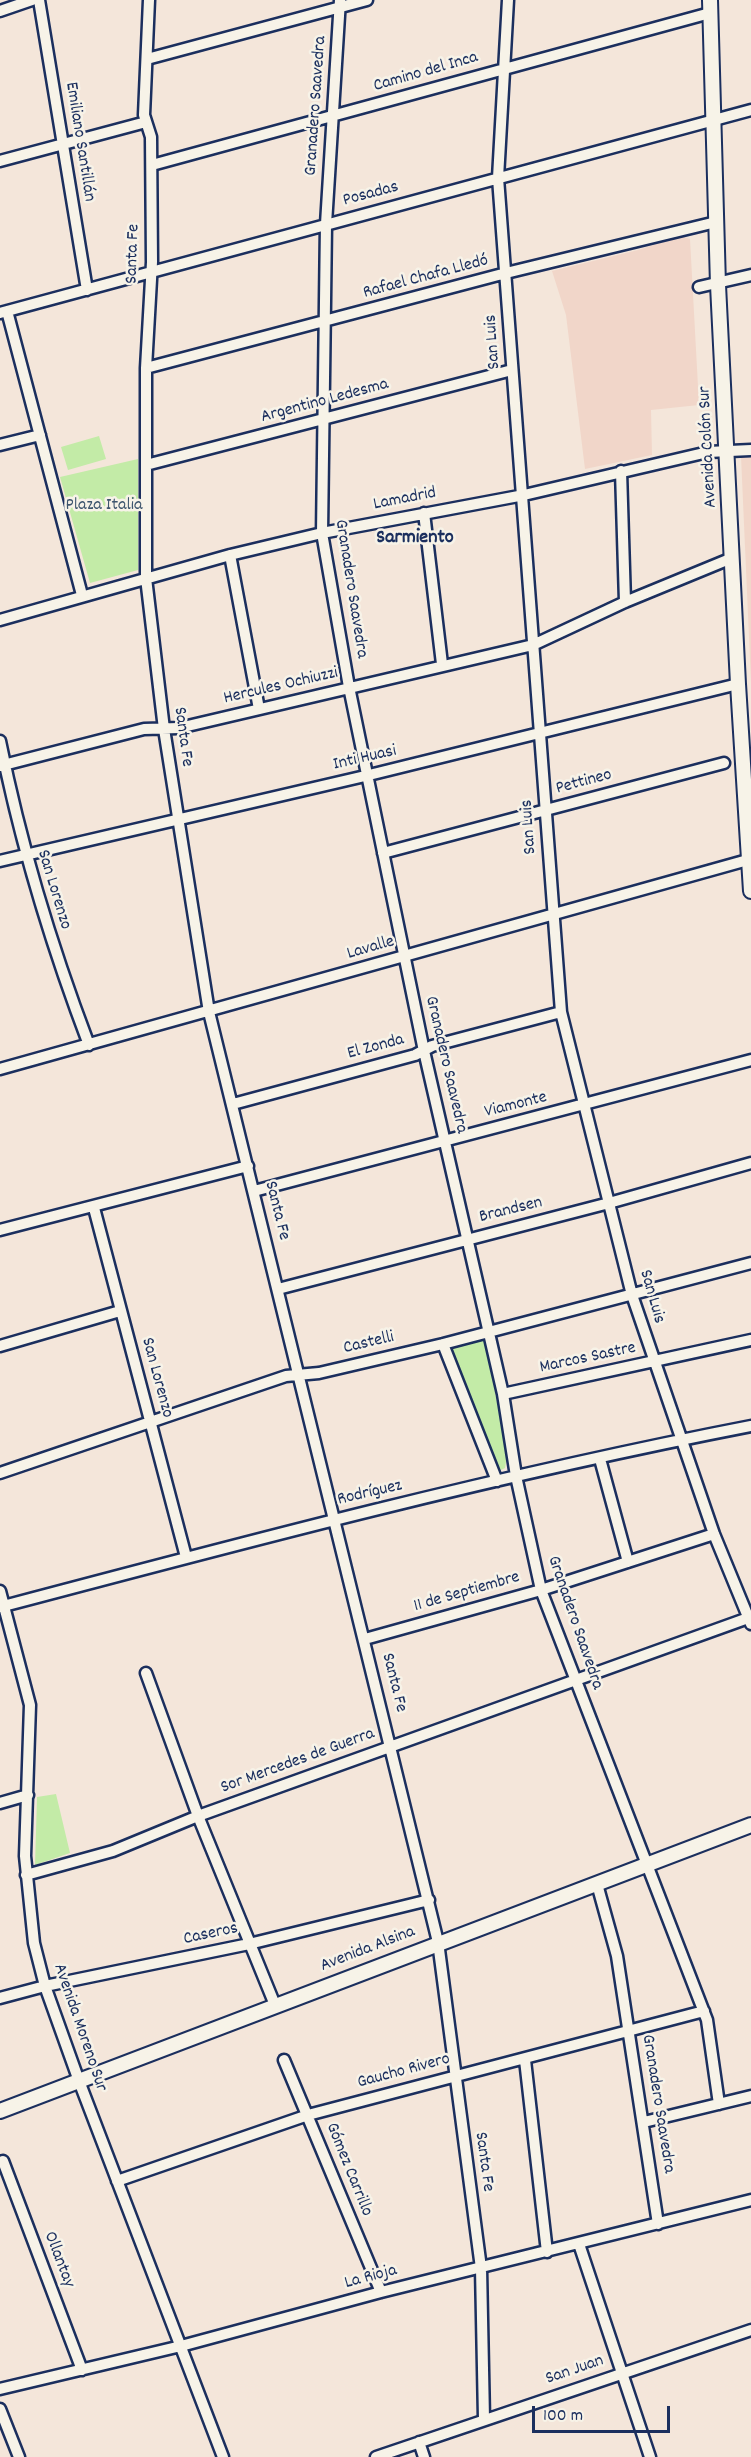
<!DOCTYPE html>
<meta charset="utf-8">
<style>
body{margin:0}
#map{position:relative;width:751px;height:2457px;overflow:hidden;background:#f4e6da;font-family:Dekko,sans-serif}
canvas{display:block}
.scale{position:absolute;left:532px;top:2406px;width:138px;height:27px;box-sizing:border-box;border:3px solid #1b2f5e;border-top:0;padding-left:8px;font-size:18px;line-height:21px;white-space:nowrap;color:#1b2f5e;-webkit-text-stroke:4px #f7f3e8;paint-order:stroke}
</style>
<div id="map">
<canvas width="751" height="2457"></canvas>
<div class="scale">100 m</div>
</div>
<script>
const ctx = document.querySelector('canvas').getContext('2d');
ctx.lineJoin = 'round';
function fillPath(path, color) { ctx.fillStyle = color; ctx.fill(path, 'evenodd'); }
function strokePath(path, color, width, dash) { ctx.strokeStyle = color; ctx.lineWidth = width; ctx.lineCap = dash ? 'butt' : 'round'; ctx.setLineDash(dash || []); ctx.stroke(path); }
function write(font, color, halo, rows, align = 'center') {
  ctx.font = font + ' Dekko,sans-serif'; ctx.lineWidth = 5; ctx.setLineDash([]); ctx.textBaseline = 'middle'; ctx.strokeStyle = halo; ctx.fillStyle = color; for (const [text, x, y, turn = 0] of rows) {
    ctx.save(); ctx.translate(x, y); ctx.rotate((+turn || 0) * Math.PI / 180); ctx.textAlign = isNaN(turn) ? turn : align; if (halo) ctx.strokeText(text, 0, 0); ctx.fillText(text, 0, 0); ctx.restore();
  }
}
fillPath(new Path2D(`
 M681 236 690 239 699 405 651 410 652 455 585 469 566 315 552 271 638 250Z
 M741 456H751V683Z`), '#f1d6c9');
fillPath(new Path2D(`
 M99 436 106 459 68 470 61 447Z
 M138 459V570L90 583 60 477Z
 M485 1338 507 1456 505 1468 501 1470 493 1458 451 1348Z
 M56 1794 70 1853 35 1865 37 1797Z`), '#c3eba7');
const minor = new Path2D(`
 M39 0 87 290
 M149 0 144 115 151 137 152 262 146 368V578L164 729 209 1012 438 1942 481 2268 484 2419
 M340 0 326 224 322 533 349 687 424 1051 503 1394 516 1476 541 1590 707 2020 719 2104
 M508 0 498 178 561 1012 632 1295 714 1534 751 1624
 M0 11 32 0
 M147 59 367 0
 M0 161 146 122
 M152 165 710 13
 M699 287 751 275
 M7 311 82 595
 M0 313 751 110
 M146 368 506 273 716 222
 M0 445 40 435
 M146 465 512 370
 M621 471 625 602
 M424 513 442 664
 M230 555 259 709
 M0 620 230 555 322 533 524 495 708 452 751 450
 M0 741C21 846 51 945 89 1045
 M0 766 144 729 179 728 533 645 625 602 732 558
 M383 853 724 763
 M0 861 365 776 738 684
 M0 1069 751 859
 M233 1104 415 1055 432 1046 561 1012
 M254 1191 751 1060
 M94 1208 186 1557
 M0 1230 248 1166
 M278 1289 609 1203 751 1163
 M443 1344 497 1481
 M0 1346 120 1311
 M503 1394 751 1340
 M600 1459 628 1562
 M0 1473 286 1376 319 1373 443 1344 751 1263
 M0 1591 30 1705 25 1856 34 1943 45 1986 79 2081 223 2457
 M0 1607C249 1541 498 1475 751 1426
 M365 1639 541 1590 714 1534
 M146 1673 198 1816 275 2005
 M0 1803 28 1795
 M26 1875 113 1851 198 1816 751 1617
 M597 1884 617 1956 658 2224
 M0 1998 45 1986 249 1944 429 1900
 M284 2060 381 2292
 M525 2060 547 2252
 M644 2122 751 2096
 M3 2161 82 2370
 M117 2181 308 2115 704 2011
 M579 2244 650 2457
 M0 2389 181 2346 381 2292 751 2200
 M0 2409 19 2457
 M419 2442 424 2457
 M376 2457 751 2330`);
const major = new Path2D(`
 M710 0 718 285 738 684 751 891
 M0 2111 751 1825`);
strokePath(minor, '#1b2f5e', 15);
strokePath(major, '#1b2f5e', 18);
strokePath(minor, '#f7f3e8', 10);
strokePath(major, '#f7f3e8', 14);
write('18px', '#1b2f5e', '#f7f3e8', [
 ["Camino del Inca",426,73,-16],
 ["Granadero Saavedra",317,106,-86],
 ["Emiliano Santillán",79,142,81],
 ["Posadas",371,195,-15],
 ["Santa Fe",134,254,-88],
 ["Rafael Chafa Lledó",426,278,-15],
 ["San Luis",494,342,-94],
 ["Argentino Ledesma",325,402,-15],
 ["Avenida Colón Sur",709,447,-93],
 ["Lamadrid",405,500,-11],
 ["Granadero Saavedra",350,589,81],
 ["Hercules Ochiuzzi",281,687,-13],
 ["Santa Fe",182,737,82],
 ["Inti Huasi",365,759,-13],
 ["Pettineo",584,783,-15],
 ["San Luis",530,827,-94],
 ["San Lorenzo",53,890,73],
 ["Lavalle",371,949,-16],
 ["El Zonda",376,1048,-15],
 ["Granadero Saavedra",445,1065,77],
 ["Viamonte",516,1106,-14],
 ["Santa Fe",276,1211,76],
 ["Brandsen",511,1211,-14],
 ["San Luis",651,1297,74],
 ["Castelli",369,1344,-13],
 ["Marcos Sastre",588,1359,-12],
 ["San Lorenzo",156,1378,75],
 ["Rodríguez",370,1494,-13],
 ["11 de Septiembre",467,1593,-16],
 ["Granadero Saavedra",574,1623,71],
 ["Santa Fe",393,1683,76],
 ["Sor Mercedes de Guerra",298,1762,-20],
 ["Caseros",211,1935,-12],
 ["Avenida Alsina",368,1950,-21],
 ["Avenida Moreno Sur",79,2028,71],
 ["Gaucho Rivero",404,2072,-15],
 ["Granadero Saavedra",657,2104,81],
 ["Santa Fe",483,2162,82],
 ["Gómez Carrillo",348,2170,68],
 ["Ollantay",58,2260,69],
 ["La Rioja",371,2278,-15],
 ["San Juan",575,2371,-19]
]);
write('18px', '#3d556d', '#f7f3e8', [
 ["Plaza Italia",104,507]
]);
write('bold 20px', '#1b2f5e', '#f7f3e8', [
 ["Sarmiento",415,539]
]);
</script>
